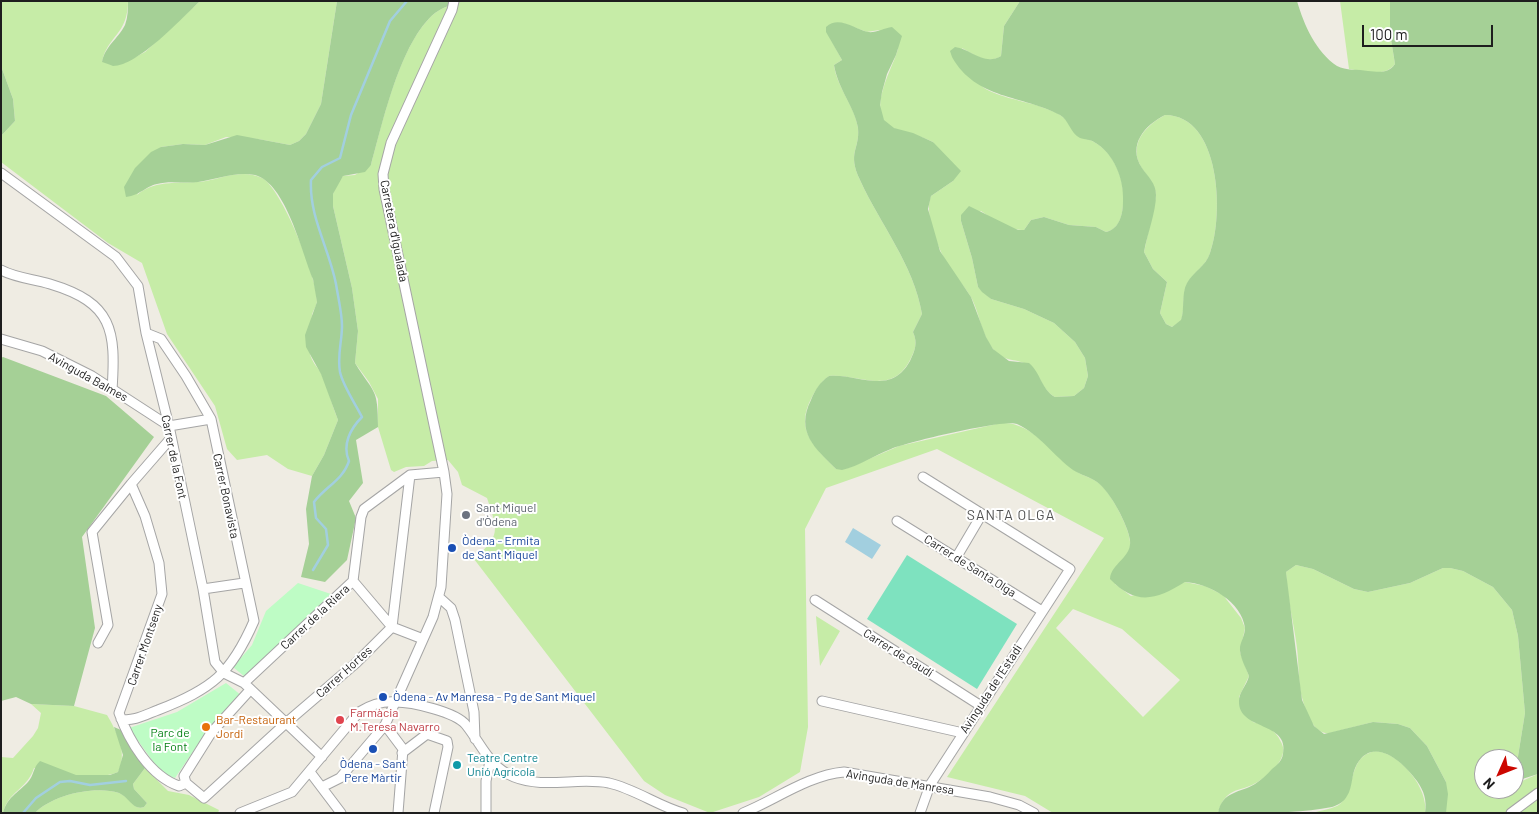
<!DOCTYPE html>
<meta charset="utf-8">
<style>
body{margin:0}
#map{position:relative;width:1539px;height:814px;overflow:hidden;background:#efece3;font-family:Barlow,sans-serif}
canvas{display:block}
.frame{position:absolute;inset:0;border:2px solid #1e1e1e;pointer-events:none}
.north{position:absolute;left:1474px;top:749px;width:50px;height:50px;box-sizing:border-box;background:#fff;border:1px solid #a5a5a5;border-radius:50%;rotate:226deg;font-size:14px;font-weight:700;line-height:20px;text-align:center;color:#1e1e1e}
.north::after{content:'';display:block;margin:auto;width:18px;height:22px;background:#cc0700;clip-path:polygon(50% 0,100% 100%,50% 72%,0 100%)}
.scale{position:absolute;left:1362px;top:25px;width:131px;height:22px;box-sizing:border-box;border:2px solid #1e1e1e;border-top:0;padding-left:6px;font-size:15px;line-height:18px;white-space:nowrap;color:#1e1e1e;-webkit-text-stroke:4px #fff;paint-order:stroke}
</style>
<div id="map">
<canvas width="1539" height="814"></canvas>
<div class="frame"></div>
<div class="north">N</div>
<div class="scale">100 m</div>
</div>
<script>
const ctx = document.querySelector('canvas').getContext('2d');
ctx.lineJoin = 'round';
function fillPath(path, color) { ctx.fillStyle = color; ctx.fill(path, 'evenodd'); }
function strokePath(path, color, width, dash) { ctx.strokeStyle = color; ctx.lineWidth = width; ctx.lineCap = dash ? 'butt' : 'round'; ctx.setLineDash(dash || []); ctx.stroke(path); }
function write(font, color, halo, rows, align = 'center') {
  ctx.font = font + ' Barlow,sans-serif'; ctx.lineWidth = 4; ctx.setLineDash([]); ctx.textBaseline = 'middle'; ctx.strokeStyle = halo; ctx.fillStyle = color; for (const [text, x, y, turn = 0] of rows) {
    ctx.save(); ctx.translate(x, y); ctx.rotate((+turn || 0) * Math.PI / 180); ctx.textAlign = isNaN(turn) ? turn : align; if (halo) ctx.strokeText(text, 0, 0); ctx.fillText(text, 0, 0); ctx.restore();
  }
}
fillPath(new Path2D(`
 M1 1H128C128 35 107 36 102 62L124 63 145 52 200 1H337L321 104 306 134 299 141 290 145 258 139 226 137 205 145 183 144 161 147 137 195C157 178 181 185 206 181 224 177 244 169 262 178 281 187 318 279 317 301 317 306 313 310 312 315 311 324 308 350 311 357 313 363 318 368 321 373 328 388 332 405 338 420L324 455 312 476 288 469 267 455 237 460 227 449 215 406 167 334 142 263 108 243 1 162V136L15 121 13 99 1 66Z
 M464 1H1020L1004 26 1001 56C987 65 975 55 962 48 968 60 973 76 982 86 990 95 1027 102 1039 106 1046 109 1057 112 1063 117 1069 122 1071 129 1077 135 1083 140 1088 138 1094 142 1115 153 1126 182 1123 205 1122 217 1119 229 1106 232L1096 227 1069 225 1044 217 1031 220 1024 230C1008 231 994 220 981 211L961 221 972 258 978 287 991 299 1024 309 1054 323 1075 342 1085 358 1088 376 1084 388 1074 396 1055 397C1042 390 1041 375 1029 366 1017 357 1005 364 993 349 981 334 980 315 972 299 966 288 957 279 950 268 940 254 923 213 931 196L953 181 933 142C920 135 906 134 893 128 864 114 893 68 898 49L879 30 867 32 842 23 830 38 842 60 834 65C837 88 855 106 858 128 860 150 847 152 860 180 880 224 914 265 922 314L913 332C918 343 915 350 910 360 891 397 857 373 829 376 821 382 817 388 812 397 794 430 814 446 836 469L848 468 899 446 1001 423C1031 421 1052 453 1073 469 1081 476 1092 477 1100 484 1111 493 1133 533 1130 547 1128 557 1121 562 1114 569L1115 584 1131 596 1185 582 1205 586 1223 595 1241 618 1245 628 1240 652 1249 676 1239 697 1253 722C1268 726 1276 730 1282 744 1289 760 1265 779 1252 785 1244 789 1234 789 1227 796 1222 801 1220 806 1218 813H1053L1025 796 947 777 1104 538 937 449 826 488 805 529 808 727 800 772 759 797 710 813 665 795 644 781 474 559C501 535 498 531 487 498L462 485 458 472 448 460 432 461 424 466 406 467 394 472 391 470 378 427V399L369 382 355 363 358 331 352 288 333 206V194L337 184 343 176 355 175 371 165C383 121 400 42 435 13 443 7 454 4 464 1ZM1073 609 1122 629 1180 680 1143 717 1056 628Z
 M1340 1H1390V33L1395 64C1385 78 1363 71 1349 69Z
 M1165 115C1221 115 1224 216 1210 253 1206 267 1190 274 1186 287 1182 297 1185 309 1181 321L1172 327 1166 324 1160 313 1167 282 1153 269 1144 252 1156 196C1155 182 1146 176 1140 165 1129 142 1147 125 1165 115Z
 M1296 565 1313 569 1354 589 1368 592 1410 583 1443 568H1450L1463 571 1493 587 1512 610 1518 636 1525 713 1515 775 1516 781H1522L1538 774V813H1446V782L1427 746 1410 728 1398 724 1373 722 1330 733C1314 735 1307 714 1303 701 1298 687 1299 664 1297 648 1294 623 1287 598 1286 572ZM1484 759H1514V789H1484Z
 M816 616 840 631 820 666Z
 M31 704 74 706 107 715C117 732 128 753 118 772 96 782 58 772 34 768 27 790 9 790 3 813H1V757L13 758 33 736 38 728 41 713Z
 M1375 751C1400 752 1429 789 1425 813H1313C1321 810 1334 809 1340 804 1357 788 1347 757 1375 751Z
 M145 768 168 791 189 795 219 810 218 813H35C52 795 95 785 119 793 129 796 133 811 144 807L147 803 134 789 133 784Z`), '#c6eca7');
fillPath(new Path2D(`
 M128 1H200C182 18 138 66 113 66 110 65 106 63 102 62 105 46 118 39 125 25 128 17 128 9 128 1Z
 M337 1H464C454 4 443 7 435 13 400 42 383 122 371 165L365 172 343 176 333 194V206L352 288 358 331 355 363C374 394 378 387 378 427L356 440 363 483 349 501 356 518 347 560 325 582 301 577 309 544 306 509 312 476 324 455 338 420 321 374 306 347 305 335 317 302 313 279C302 253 286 183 255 175 236 171 217 179 198 182 185 184 170 180 157 184 144 187 141 195 126 197L124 187 135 168 151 152 161 147 183 144 205 145 237 135 290 145 299 141 306 134 321 104Z
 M1020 1H1297C1304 25 1316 52 1337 66 1346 71 1358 69 1368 71 1379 72 1388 74 1395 64L1390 33V1H1538V774L1516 781 1515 775 1525 713 1518 636 1512 610 1493 587 1463 571 1450 568H1443L1410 583 1368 592 1354 589 1313 569 1296 565 1286 572 1302 700 1314 726 1324 734 1373 722 1398 724 1410 728 1427 746 1446 782 1448 794 1446 813H1425C1427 800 1424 791 1417 781 1404 763 1374 735 1357 764 1351 774 1353 787 1347 796 1344 802 1338 805 1332 807 1297 814 1255 813 1218 813 1222 791 1240 793 1255 784 1261 780 1267 775 1272 769 1277 765 1282 761 1283 754 1290 721 1238 731 1239 701 1239 692 1247 685 1249 676 1246 668 1239 656 1240 647 1241 641 1245 635 1245 628 1242 602 1209 583 1185 582 1156 600 1136 606 1110 579 1111 563 1132 558 1130 540 1128 525 1110 491 1097 482 1090 477 1081 475 1073 470 1054 456 1039 434 1017 424 1004 419 908 442 891 449 875 455 859 466 842 470L836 469C815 448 795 432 811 400 815 390 820 382 829 376 858 373 890 397 910 361 915 350 918 343 913 332L922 314C914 265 880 224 860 180 847 152 860 150 858 128 855 108 838 89 834 65L842 60 826 32V27C839 15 854 29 868 32 876 33 884 28 892 27L902 36 896 55 887 74 882 92 880 105 884 120 894 128 913 133 933 142 961 171 953 181 931 196 928 209 940 251 971 297 986 337 993 349 1009 361 1029 363C1041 373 1041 389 1055 397L1074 396 1084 388 1088 376 1085 358 1075 342 1054 323 1024 309 991 299 982 292 978 287 972 258 961 221V215L969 206 1018 230H1024L1031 220 1044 217 1069 225 1096 227 1106 232C1120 229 1123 213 1123 201 1124 179 1114 153 1094 142 1090 139 1085 140 1080 138 1070 133 1069 120 1060 115 1023 95 976 100 952 57L950 51 955 47C971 49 984 66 1001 56L1004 26ZM1165 115C1221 115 1224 216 1210 253 1206 266 1193 272 1187 283 1181 294 1185 309 1181 320L1172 327 1166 324 1160 313 1167 282 1153 269 1144 252C1147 235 1156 212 1156 195 1156 183 1148 177 1142 168 1127 145 1145 125 1165 115Z
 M1 66 13 99 15 121 1 136Z
 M3 357 106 396 154 437 82 537 95 628 74 706 31 704 16 697 1 701V358Z
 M114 727 121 730 145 768 133 784 134 789 147 803 144 807C133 811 129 797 119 793 95 785 52 795 35 813H3C7 797 18 793 28 782 34 776 33 767 40 761L76 775H110L118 772 123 755Z`), '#a5d096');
fillPath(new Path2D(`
 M298 583 331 594 245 677 233 667 252 645 266 611Z
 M226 683 242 696 205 734 175 778 161 773 129 728 177 712Z`), '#befcc5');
fillPath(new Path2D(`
 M907 555 1017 624 977 689 867 619Z`), '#7ee2bf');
fillPath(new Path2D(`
 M853 528 881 545 872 559 845 542Z`), '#a2cfdf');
strokePath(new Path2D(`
 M313 570 328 545 326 529 316 518 314 502C325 487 343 480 349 461 342 445 350 429 362 417 355 403 343 386 340 372 337 355 342 342 342 326 342 313 338 297 336 284 329 248 309 217 311 180L322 167 340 158 351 115 390 21 407 1
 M23 813 36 798 60 782 70 781 90 785 126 781`), '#a2cfdf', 2.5);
const minor = new Path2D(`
 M1 173 116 257 138 286 146 333 169 426 203 589 215 662 224 673 244 683 322 757
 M1 270C16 278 34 279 50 284 113 303 116 330 112 390
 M1 339 42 351 92 376 169 426 211 419
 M171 438 131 484 145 516 159 563 162 594 119 713C129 741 150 776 179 786L186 783
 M897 521 1042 611
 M956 558 982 514
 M353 581 392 627 423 639
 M203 589 244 583
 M440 598 451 608 455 620 474 712 475 739
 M815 600 981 706
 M98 643 108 625 92 532 131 484
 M244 683 353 581 361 517 364 509 410 475 444 472
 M250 690 211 733 184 776 186 783 204 798 286 723 356 663 392 627 410 475
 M822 701 963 733
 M121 719C133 722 147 714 158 710 212 689 231 674 254 621L211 419 186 376 161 339 146 333
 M385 725 403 749 398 813
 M402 753 427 734 447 741 448 747 434 813
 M310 772 341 813
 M322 787 340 778 385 725 433 617 441 587 447 494 444 472 384 189 383 174 391 143 452 10 454 1
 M240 813 292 792 359 712C369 706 382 701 395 702 412 702 456 712 466 725 482 745 489 767 514 777 544 789 578 777 609 783 635 789 658 806 683 813
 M486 813V781L490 761
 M743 813C775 800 809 775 844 772L990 797 1019 805 1034 813
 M920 813 930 785 1070 569 923 477
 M1511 813 1538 793`);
strokePath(minor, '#a5a5a5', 11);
strokePath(minor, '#fff', 9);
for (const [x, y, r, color] of [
 [466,515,5,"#6b7280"],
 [452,548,5,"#1a4fb4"],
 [383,697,5,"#1a4fb4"],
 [340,720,5,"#e0444e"],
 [206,727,5,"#e8710a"],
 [373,749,5,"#1a4fb4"],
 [457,765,5,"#0f9aa8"]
]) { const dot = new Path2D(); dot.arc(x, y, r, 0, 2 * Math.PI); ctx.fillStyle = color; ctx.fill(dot); strokePath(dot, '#fff', 2); }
write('12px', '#1e1e1e', '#fff', [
 ["Carretera d'Igualada",394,231,79],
 ["Avinguda Balmes",88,377,29],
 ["Carrer de la Font",174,457,78],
 ["Carrer Bonavista",226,496,78],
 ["Carrer de Santa Olga",970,566,32],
 ["Carrer de la Riera",315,617,-43],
 ["Carrer Montseny",145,645,-71],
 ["Carrer de Gaudí",898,653,32],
 ["Carrer Hortes",344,672,-42],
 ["Avinguda de l'Estadi",991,689,-57],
 ["Avinguda de Manresa",900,782,9]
]);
write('12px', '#5b616d', '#fff', [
 ["Sant Miquel",476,508],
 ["d'Òdena",476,522]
], 'left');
write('12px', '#164399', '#fff', [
 ["Òdena - Ermita",462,541],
 ["de Sant Miquel",462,555],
 ["Òdena - Av Manresa - Pg de Sant Miquel",393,697],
 ["Òdena - Sant",373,764,"center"],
 ["Pere Màrtir",373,778,"center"]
], 'left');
write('12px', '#be3a42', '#fff', [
 ["Farmàcia",350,713],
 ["M.Teresa Navarro",350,727]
], 'left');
write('12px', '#c56008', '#fff', [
 ["Bar-Restaurant",216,720],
 ["Jordi",216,734]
], 'left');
write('12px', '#078116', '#fff', [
 ["Parc de",170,733],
 ["la Font",170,747]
]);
write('12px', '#0d838f', '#fff', [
 ["Teatre Centre",467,758],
 ["Unió Agrícola",467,772]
], 'left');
ctx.letterSpacing = '1px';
write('14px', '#515151', '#fff', [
 ["SANTA OLGA",1011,515]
]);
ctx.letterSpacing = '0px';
</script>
